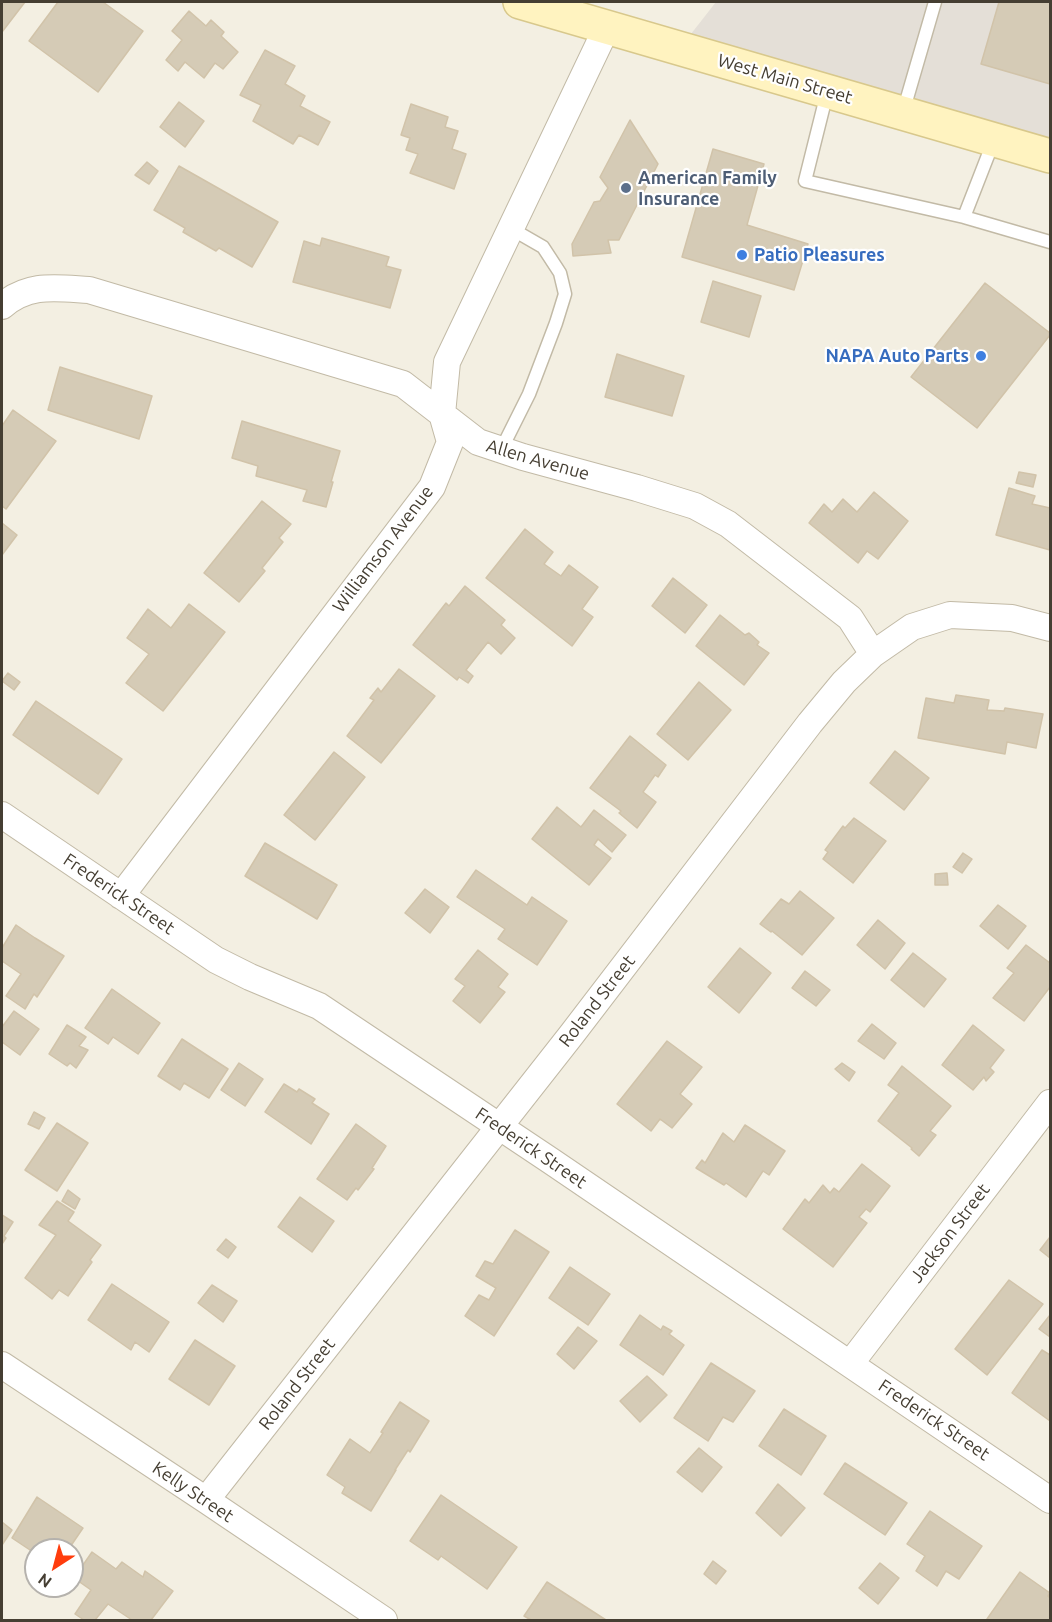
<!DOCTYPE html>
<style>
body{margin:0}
#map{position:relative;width:1052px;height:1622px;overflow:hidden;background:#f3efe2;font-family:Ubuntu,sans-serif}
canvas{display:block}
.frame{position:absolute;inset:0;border:3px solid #453e32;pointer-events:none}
.north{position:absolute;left:24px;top:1538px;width:60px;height:60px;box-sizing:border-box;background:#fff;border:2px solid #b5b2ad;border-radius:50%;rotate:216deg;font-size:16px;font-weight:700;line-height:24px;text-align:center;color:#453e32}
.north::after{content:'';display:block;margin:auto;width:21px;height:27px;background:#ff3d0d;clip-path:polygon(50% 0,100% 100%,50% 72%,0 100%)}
</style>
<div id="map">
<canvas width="1052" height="1622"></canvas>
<div class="frame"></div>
<div class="north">N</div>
</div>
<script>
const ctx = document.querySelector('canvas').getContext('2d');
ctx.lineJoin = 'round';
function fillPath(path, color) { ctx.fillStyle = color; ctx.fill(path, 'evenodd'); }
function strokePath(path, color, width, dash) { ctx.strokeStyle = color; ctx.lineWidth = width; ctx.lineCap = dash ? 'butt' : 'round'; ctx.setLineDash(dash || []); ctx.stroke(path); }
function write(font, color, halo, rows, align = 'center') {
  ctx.font = font + ' Ubuntu,sans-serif'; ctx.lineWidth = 4.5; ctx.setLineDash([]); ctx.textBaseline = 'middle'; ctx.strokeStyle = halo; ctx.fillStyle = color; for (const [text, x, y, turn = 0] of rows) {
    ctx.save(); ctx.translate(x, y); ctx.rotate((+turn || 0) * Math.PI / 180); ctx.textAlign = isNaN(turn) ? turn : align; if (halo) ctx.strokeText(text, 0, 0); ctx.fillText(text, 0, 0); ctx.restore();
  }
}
fillPath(new Path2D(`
 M716 2H1050V156L680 48Z`), '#e4dfd7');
const building = new Path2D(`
 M2 2H25L2 32Z
 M58 2H103L143 31 98 92 29 41Z
 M999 2H1050V84L981 64Z
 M189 11 206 26 211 20 224 32 221 36 238 52 223 69 215 63 204 78 185 62 178 71 166 60 182 40 172 31Z
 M265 50 295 66 285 84 305 96 300 106 330 122 318 145 299 135 293 144 253 121 261 105 240 95Z
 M179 102 204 121 185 147 160 127Z
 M411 104 448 117 445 127 458 131 452 149 466 154 454 189 410 173 418 154 406 150 410 138 401 135Z
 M630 120 658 164 619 240H608L611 253 573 256 572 244 594 202 600 201 608 188 600 177Z
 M713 149 764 164 747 225 808 244 794 290 682 257Z
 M147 162 158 171 149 184 135 175Z
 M179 166 278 222 252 267 219 248 216 251 183 232 185 228 154 210Z
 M322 238 389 257 386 266 401 270 390 308 293 282 304 241 320 246Z
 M713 281 761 296 749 337 701 322Z
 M985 283 1050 333V335L977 428 911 377Z
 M617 354 684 376 672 416 605 397Z
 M60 367 152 396 139 439 48 410Z
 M13 410 56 441 6 509 2 506V426Z
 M242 421 340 451 331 482H333L326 507 303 501 307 490 256 476 258 466 232 458Z
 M1019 472 1036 475 1033 487 1016 483Z
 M1009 488 1035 496 1032 504 1050 508V550L996 535Z
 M874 492 908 521 878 559 867 551 858 563 809 523 824 504 832 512 843 499 857 512Z
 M262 501 291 524 279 538 283 542 262 568 265 571 239 602 204 573Z
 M2 523 17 535 2 555Z
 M525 529 553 552 544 564 561 576 569 565 598 587 582 609 593 617 572 646 486 578Z
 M673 578 707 605 685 633 652 606Z
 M465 586 505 620 501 625 515 638 501 654 488 642 466 670 473 676 468 683 459 677 457 680 413 645 446 603 449 606Z
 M189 604 225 632 163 711 126 683 149 654 127 638 148 609 171 628Z
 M720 615 745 635 749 633 759 642 757 645 769 653 744 685 696 646Z
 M399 669 435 696 381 763 347 736 374 700 370 698 378 688 381 692Z
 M8 673 20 682 14 690 2 681Z
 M699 682 731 710 688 760 657 734Z
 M956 695 989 700 987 710 1004 711 1005 708 1043 714 1036 748 1007 742 1005 754 918 738 926 698 954 703Z
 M36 701 122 759 98 794 13 735Z
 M630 736 666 765 658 777 655 775 643 792 656 802 637 828 619 813 621 811 590 788Z
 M895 751 929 778 904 810 870 783Z
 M334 752 365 777 315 840 284 815Z
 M557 807 581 827 594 810 626 835 612 852 598 839 594 845 611 858 589 885 532 839Z
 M854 818 886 841 853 883 823 859 828 852 825 850 843 826 845 828Z
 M265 843 337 885 317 919 245 876Z
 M963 853 972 859 962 873 953 867Z
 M476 870 527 905 532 897 567 921 537 965 498 939 505 929 457 897Z
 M947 873 948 885H935V874Z
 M425 889 449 907 430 933 405 913Z
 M800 891 834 918 802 955 772 931 771 932 760 924 781 899 789 904Z
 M998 905 1026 926 1008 949 980 926Z
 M878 920 905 943 885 969 857 945Z
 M16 925 35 938 64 956 37 997 34 994 25 1009 6 996 21 974 2 961V948Z
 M1026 945 1050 963V987L1024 1021 993 998 1014 973 1007 968Z
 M740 948 771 973 739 1013 708 987Z
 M478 950 508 974 498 987 505 992 480 1023 453 1001 465 986 455 979Z
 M913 953 946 979 924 1007 891 980Z
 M805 971 830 990 816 1006 792 988Z
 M112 989 160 1023 138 1054 113 1037 108 1044 85 1028Z
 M14 1011 39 1029 20 1055 2 1042V1027Z
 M872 1024 896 1043 884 1059 858 1041Z
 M67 1025 86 1037 79 1046 88 1050 76 1068 70 1063 67 1066 49 1054Z
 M973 1025 1004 1050 990 1068 994 1072 986 1081 984 1077 973 1090 942 1065Z
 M182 1039 228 1069 209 1098 184 1083 180 1090 158 1076Z
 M667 1041 702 1067 680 1094 692 1104 672 1128 660 1119 651 1131 617 1104Z
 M239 1063 263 1079 245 1106 221 1090Z
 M842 1063 855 1072 849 1081 835 1069Z
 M902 1066 951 1106 930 1131 936 1135 919 1156 911 1149 912 1148 878 1121 899 1093 888 1085Z
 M284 1084 297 1092 299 1089 315 1099 312 1103 329 1114 311 1144 265 1112Z
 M34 1112 45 1118 39 1129 28 1124Z
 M57 1123 88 1143 57 1191 25 1170Z
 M356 1124 386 1146 372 1168 374 1169 358 1190 356 1188 347 1200 317 1179Z
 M745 1125 785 1151 769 1175 763 1171 746 1197 726 1183 724 1185 696 1168 702 1160 705 1163 723 1133 734 1142Z
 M862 1164 890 1186 870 1212 866 1209 859 1217 867 1223 833 1267 783 1229 805 1199 809 1203 823 1185 830 1193 834 1188 839 1192Z
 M68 1190 80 1199 75 1209 62 1201Z
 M300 1197 334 1221 312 1252 278 1227Z
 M57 1201 74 1212 68 1221 101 1245 90 1260 92 1262 68 1296 59 1290 52 1299 25 1278 56 1235 39 1225Z
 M2 1215 13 1222 4 1236 6 1238 2 1244Z
 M515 1230 549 1252 494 1336 465 1316 479 1295 489 1300 496 1288 476 1276 485 1261 493 1264Z
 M1050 1237V1258L1040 1250Z
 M226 1239 236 1247 228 1258 217 1250Z
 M570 1267 610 1294 588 1325 549 1298Z
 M1009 1280 1043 1304 987 1375 955 1349Z
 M112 1284 169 1322 149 1352 135 1342 131 1350 88 1320Z
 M212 1285 237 1301 223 1322 198 1303Z
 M640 1315 661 1330 663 1326 672 1331 669 1334 684 1345 663 1375 620 1345Z
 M1050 1315V1337L1039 1329Z
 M578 1327 597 1341 574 1369 557 1354Z
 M195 1340 235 1366 209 1405 169 1379Z
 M1042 1350 1050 1355V1421L1012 1393Z
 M711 1363 755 1391 733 1422 723 1417 708 1441 674 1418Z
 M647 1376 667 1395 640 1422 620 1401Z
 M400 1402 429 1421 410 1452 408 1450 395 1470H396L371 1511 342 1493 345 1487 327 1475 350 1439 370 1453 383 1433 381 1432Z
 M784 1409 826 1436 801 1475 759 1446Z
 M699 1448 722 1467 702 1492 677 1472Z
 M845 1463 907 1503 885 1535 824 1494Z
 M778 1484 805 1508 781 1536 756 1513Z
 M441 1495 517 1547 487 1589 441 1556 438 1560 410 1541Z
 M37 1497 83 1528 68 1550H36V1554L12 1538Z
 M930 1511 982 1546 959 1579 946 1571 937 1586 916 1571 925 1556 907 1544Z
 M2 1522 12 1530 2 1545Z
 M92 1552 116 1569 122 1562 143 1577 145 1571 173 1591 151 1620H132L108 1604 95 1620H84L75 1614 91 1590 74 1578Z
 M713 1561 726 1571 716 1584 704 1574Z
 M880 1563 899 1578 878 1604 859 1588Z
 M1020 1572 1050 1593 1048 1596 1050 1598V1620H990L987 1619Z
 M547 1582 606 1620H531L524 1616Z`);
fillPath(building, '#d5cbb6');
strokePath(building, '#d1c3a9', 1.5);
const service = new Path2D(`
 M827 93 805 181 964 217
 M903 112 935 2
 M994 140 964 217 1050 242
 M501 450 529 394 556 323 565 294 560 273 543 247 510 228`);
const minor = new Path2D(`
 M2 306C29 283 55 288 89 290L403 384 478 442 523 457 637 488 695 506 728 524 850 618 873 654
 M2 815 216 960 250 977 319 1006 551 1161 1050 1500
 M121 896 432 487 450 442 442 414 447 362 607 27
 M850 1364 1050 1103
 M2 1365 206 1500 384 1620
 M206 1500 572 1034 810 723 844 682 873 654 912 627 950 615 1012 618 1050 628`);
const secondary = new Path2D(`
 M520 2 1050 156`);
strokePath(service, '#c2baa6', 15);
strokePath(minor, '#c2baa6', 28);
strokePath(secondary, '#d8c88c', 36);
strokePath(service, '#fff', 12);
strokePath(minor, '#fff', 26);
strokePath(secondary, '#fff3c0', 33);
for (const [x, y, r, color] of [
 [626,188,6,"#5c6f8a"],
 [742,255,6,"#3f7fe0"],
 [981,356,6,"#3f7fe0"]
]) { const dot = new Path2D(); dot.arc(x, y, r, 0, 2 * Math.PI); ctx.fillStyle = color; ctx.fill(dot); strokePath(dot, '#fff', 2); }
write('18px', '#453e32', '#fff', [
 ["West Main Street",785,79,16],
 ["Allen Avenue",538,460,16],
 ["Williamson Avenue",383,549,-53],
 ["Frederick Street",119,894,34],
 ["Roland Street",597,1001,-52],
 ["Frederick Street",531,1148,34],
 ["Jackson Street",950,1233,-53],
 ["Roland Street",297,1384,-52],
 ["Frederick Street",934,1420,34],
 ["Kelly Street",193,1492,34]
]);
write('bold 18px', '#4e5e75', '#fff', [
 ["American Family",638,178],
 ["Insurance",638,199]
], 'left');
write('bold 18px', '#366cbe', '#fff', [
 ["Patio Pleasures",754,255],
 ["NAPA Auto Parts",969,356,"right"]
], 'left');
</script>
